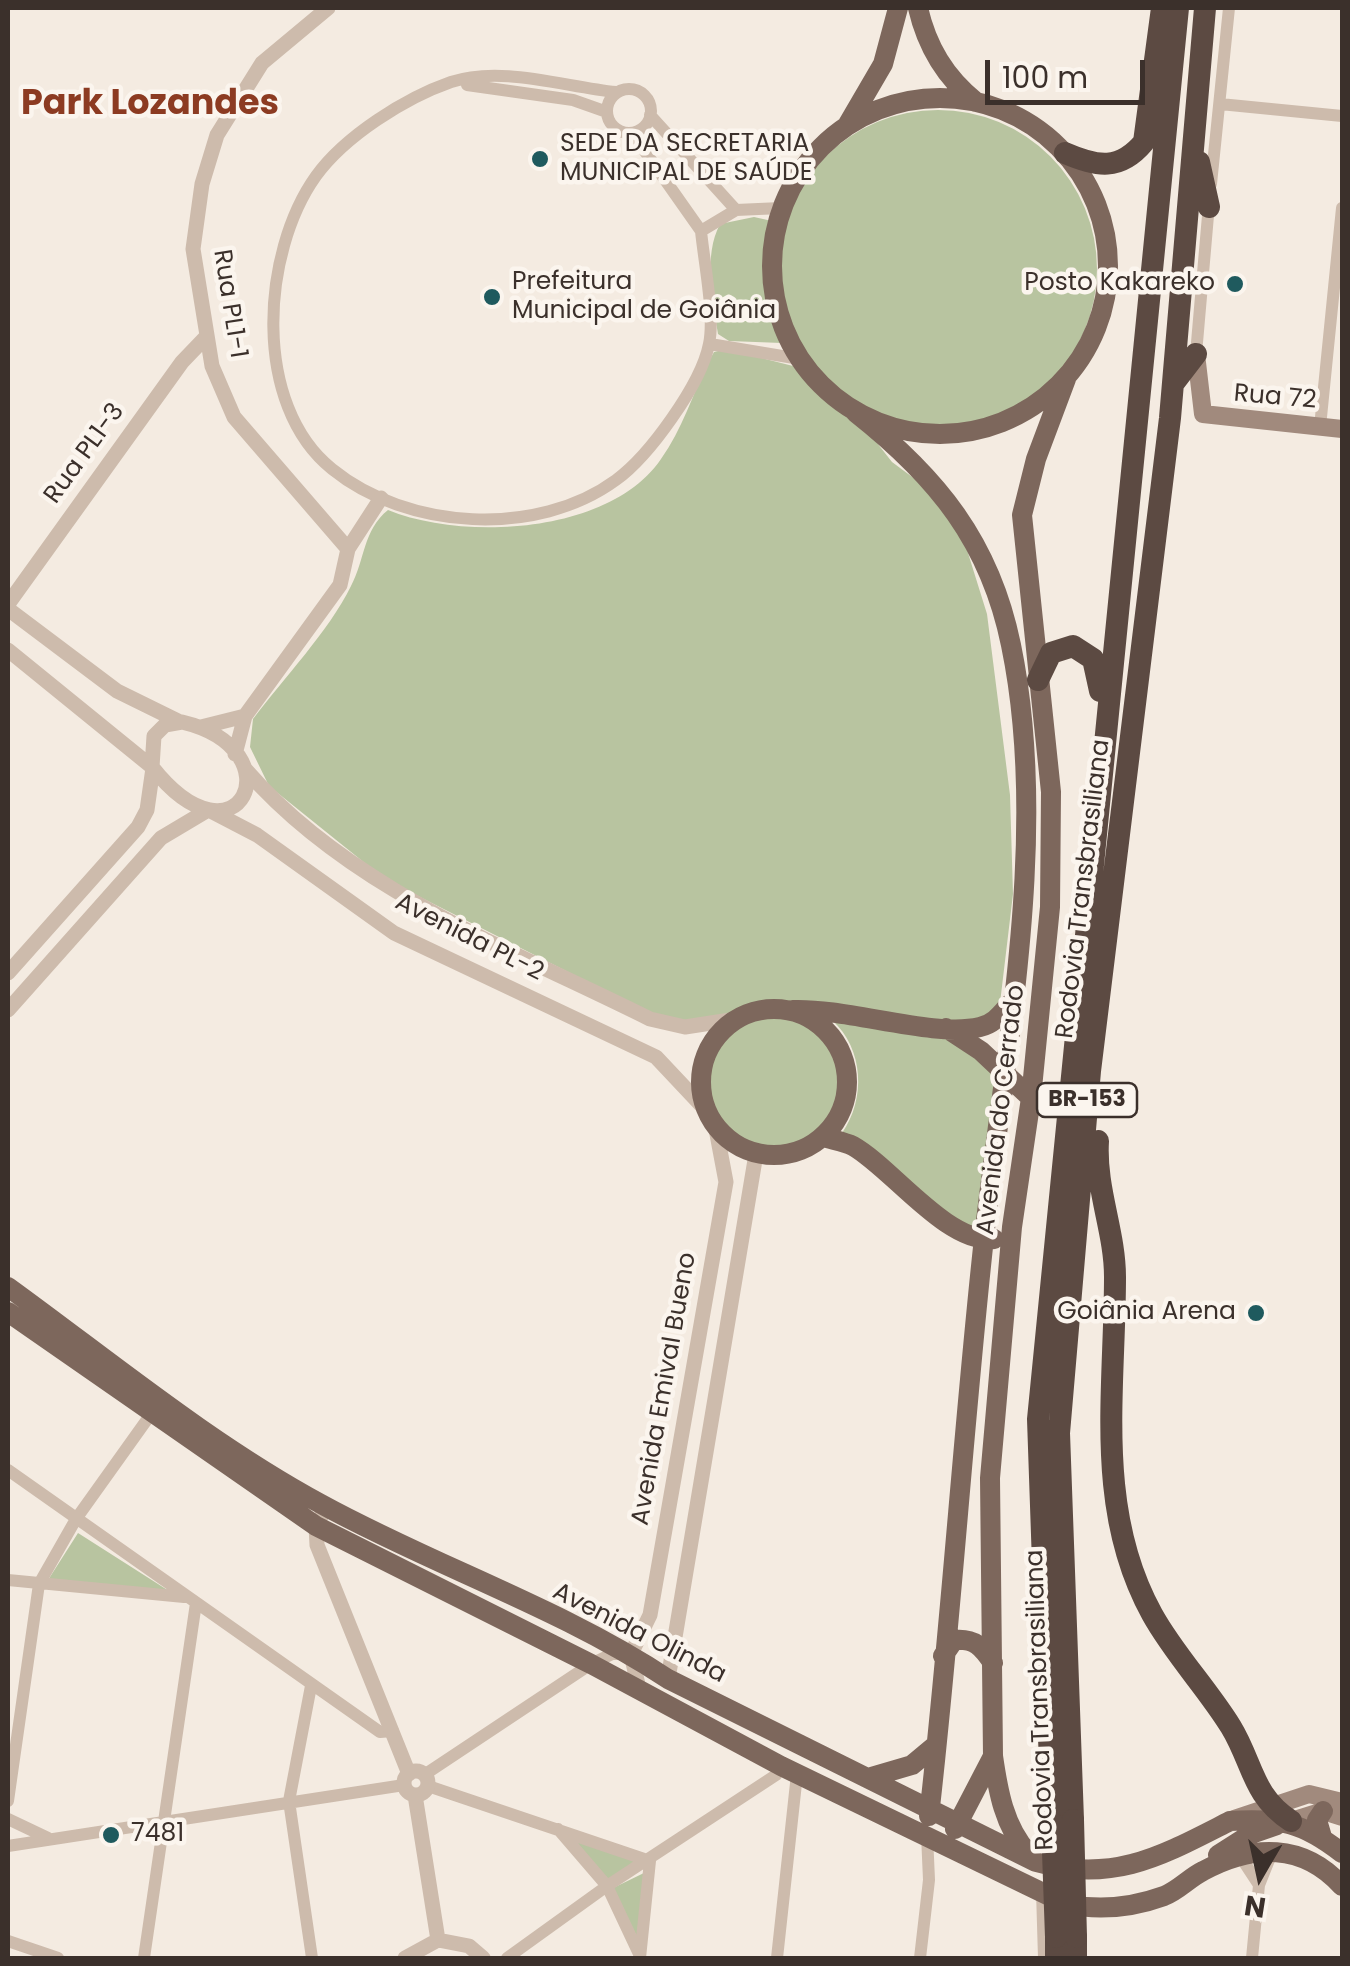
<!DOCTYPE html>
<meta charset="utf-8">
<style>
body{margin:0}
#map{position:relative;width:1350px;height:1966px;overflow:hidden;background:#f4ebe1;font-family:Poppins,sans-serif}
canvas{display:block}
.frame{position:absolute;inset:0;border:10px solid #3b302b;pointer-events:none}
.north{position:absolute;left:1210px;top:1826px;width:100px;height:100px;-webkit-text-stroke:8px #fbf5ee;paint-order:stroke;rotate:189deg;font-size:28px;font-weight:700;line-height:40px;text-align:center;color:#3b302b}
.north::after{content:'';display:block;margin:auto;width:35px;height:45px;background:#3b302b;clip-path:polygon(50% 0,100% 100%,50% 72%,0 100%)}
.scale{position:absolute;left:985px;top:60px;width:160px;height:45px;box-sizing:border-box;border:5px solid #3b302b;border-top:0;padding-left:12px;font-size:30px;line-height:35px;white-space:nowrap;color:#3b302b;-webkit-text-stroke:8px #fbf5ee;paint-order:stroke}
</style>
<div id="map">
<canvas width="1350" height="1966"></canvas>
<div class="frame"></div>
<div class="north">N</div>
<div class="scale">100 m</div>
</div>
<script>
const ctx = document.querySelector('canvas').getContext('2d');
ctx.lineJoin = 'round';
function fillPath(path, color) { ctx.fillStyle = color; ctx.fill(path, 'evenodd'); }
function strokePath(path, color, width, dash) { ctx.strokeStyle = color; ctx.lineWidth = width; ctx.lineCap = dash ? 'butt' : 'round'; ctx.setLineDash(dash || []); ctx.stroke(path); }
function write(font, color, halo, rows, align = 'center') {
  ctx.font = font + ' Poppins,sans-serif'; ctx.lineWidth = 9; ctx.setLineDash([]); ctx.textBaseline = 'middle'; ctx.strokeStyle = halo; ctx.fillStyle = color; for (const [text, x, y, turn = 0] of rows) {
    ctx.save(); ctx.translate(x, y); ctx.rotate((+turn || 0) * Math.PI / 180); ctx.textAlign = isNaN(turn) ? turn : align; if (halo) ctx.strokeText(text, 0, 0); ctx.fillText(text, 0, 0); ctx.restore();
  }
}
fillPath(new Path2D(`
 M779 269a159 159 0 1 1 318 0a159 159 0 1 1-318 0Z
 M754 217 772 221 765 285 782 343 729 341 718 334C713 300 703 256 720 224Z
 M726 349 793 366 816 393 870 434 892 462 954 508 987 614 1010 795 1013 894 1000 1003 991 1019 971 1024 789 1002 688 1022 661 1019 408 891 366 864 269 786 250 747 253 719C283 679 329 631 351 586 365 560 363 530 388 510 464 541 610 534 661 459 682 430 693 393 709 361L714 352Z
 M707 1084a67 67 0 1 1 134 0a67 67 0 1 1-134 0Z
 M832 1020 953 1040 997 1074 982 1223 965 1228 842 1133C866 1099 864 1049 832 1020Z
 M78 1533 169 1591 48 1580Z
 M566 1833 643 1862 608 1883Z
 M646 1872 638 1939 613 1888Z`), '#b8c4a0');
strokePath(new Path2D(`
 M467 85 573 100 607 112
 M607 111a22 22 0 1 1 44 0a22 22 0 1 1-44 0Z
 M616 92C565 87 501 65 451 82 405 98 345 136 316 176 261 253 252 405 332 469 407 530 537 538 616 480 638 464 656 441 672 418 686 398 704 370 709 344 715 316 704 262 701 231L736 210
 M1220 104 1342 116
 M650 115 736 210 781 208
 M632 133 701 231
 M1211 184 1229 8
 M710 344 800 359
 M1196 354 1209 204
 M1320 427 1342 208
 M8 1470 380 1732 393 1731
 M8 1580 184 1597
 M311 1686 289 1801 312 1958
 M424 1775 591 1664 612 1654H624
 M428 1786 650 1861 640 1958
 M8 1801 39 1584 76 1519 156 1407
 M8 1819 48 1838
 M558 1829 607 1886 639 1954
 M8 1846 404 1785
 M1240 1856 1259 1885 1252 1958
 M1259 1885 1273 1850
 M1042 1891 1044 1958
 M8 1941 58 1958
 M144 1958 196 1603
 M507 1958 607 1886 776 1775 781 1766
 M777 1958 797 1774
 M920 1958 929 1880 927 1835`), '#cdbbac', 12);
strokePath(new Path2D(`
 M328 8 262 63 217 135 202 184 193 249 212 366 234 417 348 549
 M8 604 182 362 206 337
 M8 609 117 691 178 721
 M8 650 152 767
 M182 722C299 750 238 876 152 767L154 736 165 725Z
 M201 727 245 716
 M235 754 245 716 340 585 348 549 381 498
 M246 770C349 889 512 950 650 1019L685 1027 737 1019
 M209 810 257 835 394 933 656 1057 704 1108
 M8 973 138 827 147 810 153 768
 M8 1010 161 838 208 810
 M326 1507 316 1526 317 1545 409 1774
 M668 1679 756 1154
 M639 1689 631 1654 650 1615 726 1182 716 1129
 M404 1783a12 12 0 1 1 24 0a12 12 0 1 1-24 0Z
 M415 1795 438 1940
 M405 1958 438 1940 469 1946 483 1958`), '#cdbbac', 15);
strokePath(new Path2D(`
 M1196 354 1203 414 1342 429
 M1234 1819 1309 1794 1342 1802
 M1291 1821 1323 1811 1342 1817`), '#a18a7d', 18);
strokePath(new Path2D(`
 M918 8C927 47 945 77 976 102
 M772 266a168 168 0 1 1 336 0a168 168 0 1 1-336 0Z
 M848 124 883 64 898 8
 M856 413C937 477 990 542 1011 645 1050 834 1005 1048 984 1238 963 1430 951 1624 929 1816
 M701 1082a73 73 0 1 1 146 0a73 73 0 1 1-146 0Z
 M793 1010C848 1008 933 1038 980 1027 994 1024 1001 1014 1010 1004
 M946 1028 981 1051 1031 1098
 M823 1137C833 1140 845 1142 853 1146 892 1168 947 1244 994 1239
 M8 1287C110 1361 210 1444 321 1504 434 1566 561 1608 668 1679L1036 1862C1114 1884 1163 1855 1230 1821 1281 1818 1302 1822 1342 1853
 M8 1312 316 1526 591 1664 781 1766 1066 1904C1100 1911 1131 1908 1164 1896 1179 1890 1189 1878 1203 1871 1253 1844 1303 1843 1342 1886
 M943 1656 954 1640C975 1638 982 1647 993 1663
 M993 1756C998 1791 1004 1826 1028 1853
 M871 1777 912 1765 936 1745
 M955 1829 993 1756 990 1478 1012 1227 1031 1098 1050 907 1051 792 1022 515 1036 459 1066 379
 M1322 1837 1317 1820 1323 1811
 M1218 1855 1251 1834 1277 1825`), '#7d675c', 20);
strokePath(new Path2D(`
 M1065 153C1097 167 1120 171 1144 142L1162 8
 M1199 162 1209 207
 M1173 384 1196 354
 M1038 680 1051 653 1073 646 1093 659 1100 691
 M1098 1141C1095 1189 1115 1231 1115 1277 1115 1391 1094 1509 1152 1614 1174 1654 1207 1688 1231 1727 1253 1763 1252 1796 1291 1821
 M1073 1820 1059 1433 1090 1071 1170 418 1205 8
 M1052 1823 1038 1419 1178 8
 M1056 1937V1958
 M1076 1937V1958`), '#5c4a42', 22);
strokePath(new Path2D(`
 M1073 1820 1076 1937
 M1052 1823 1056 1937`), '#5c4a42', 22);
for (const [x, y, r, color] of [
 [540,159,10,"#1f5a5e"],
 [1235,284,10,"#1f5a5e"],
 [492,297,10,"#1f5a5e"],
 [1256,1313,10,"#1f5a5e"],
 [111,1835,10,"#1f5a5e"]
]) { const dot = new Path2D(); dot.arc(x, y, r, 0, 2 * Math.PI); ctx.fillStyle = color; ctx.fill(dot); strokePath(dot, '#fbf5ee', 4); }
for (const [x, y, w] of [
 [1087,1100,100]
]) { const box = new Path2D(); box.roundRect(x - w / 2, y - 17, w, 34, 8); ctx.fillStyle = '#fbf5ee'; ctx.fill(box); strokePath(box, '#3b302b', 2.5); }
write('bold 22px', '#3b302b', null, [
 ["BR-153",1087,1100]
]);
write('25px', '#3b302b', '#fbf5ee', [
 ["SEDE DA SECRETARIA",560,145],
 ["MUNICIPAL DE SAÚDE",560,174],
 ["Prefeitura",512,283],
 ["Municipal de Goiânia",512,312],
 ["Posto Kakareko",1215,284,"right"],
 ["Goiânia Arena",1236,1313,"right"],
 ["7481",131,1835]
], 'left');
write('25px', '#3b302b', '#fbf5ee', [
 ["Rua PL1-1",229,304,81],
 ["Rua 72",1275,398,5],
 ["Rua PL1-3",85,454,-54],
 ["Rodovia Transbrasiliana",1084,889,-83],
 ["Avenida PL-2",469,938,27],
 ["Avenida do Cerrado",1002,1110,-83],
 ["Avenida Emival Bueno",665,1389,-80],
 ["Avenida Olinda",639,1634,27],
 ["Rodovia Transbrasiliana",1041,1700,-92]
]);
write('bold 35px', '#8c3b22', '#fbf5ee', [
 ["Park Lozandes",150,105]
]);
</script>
